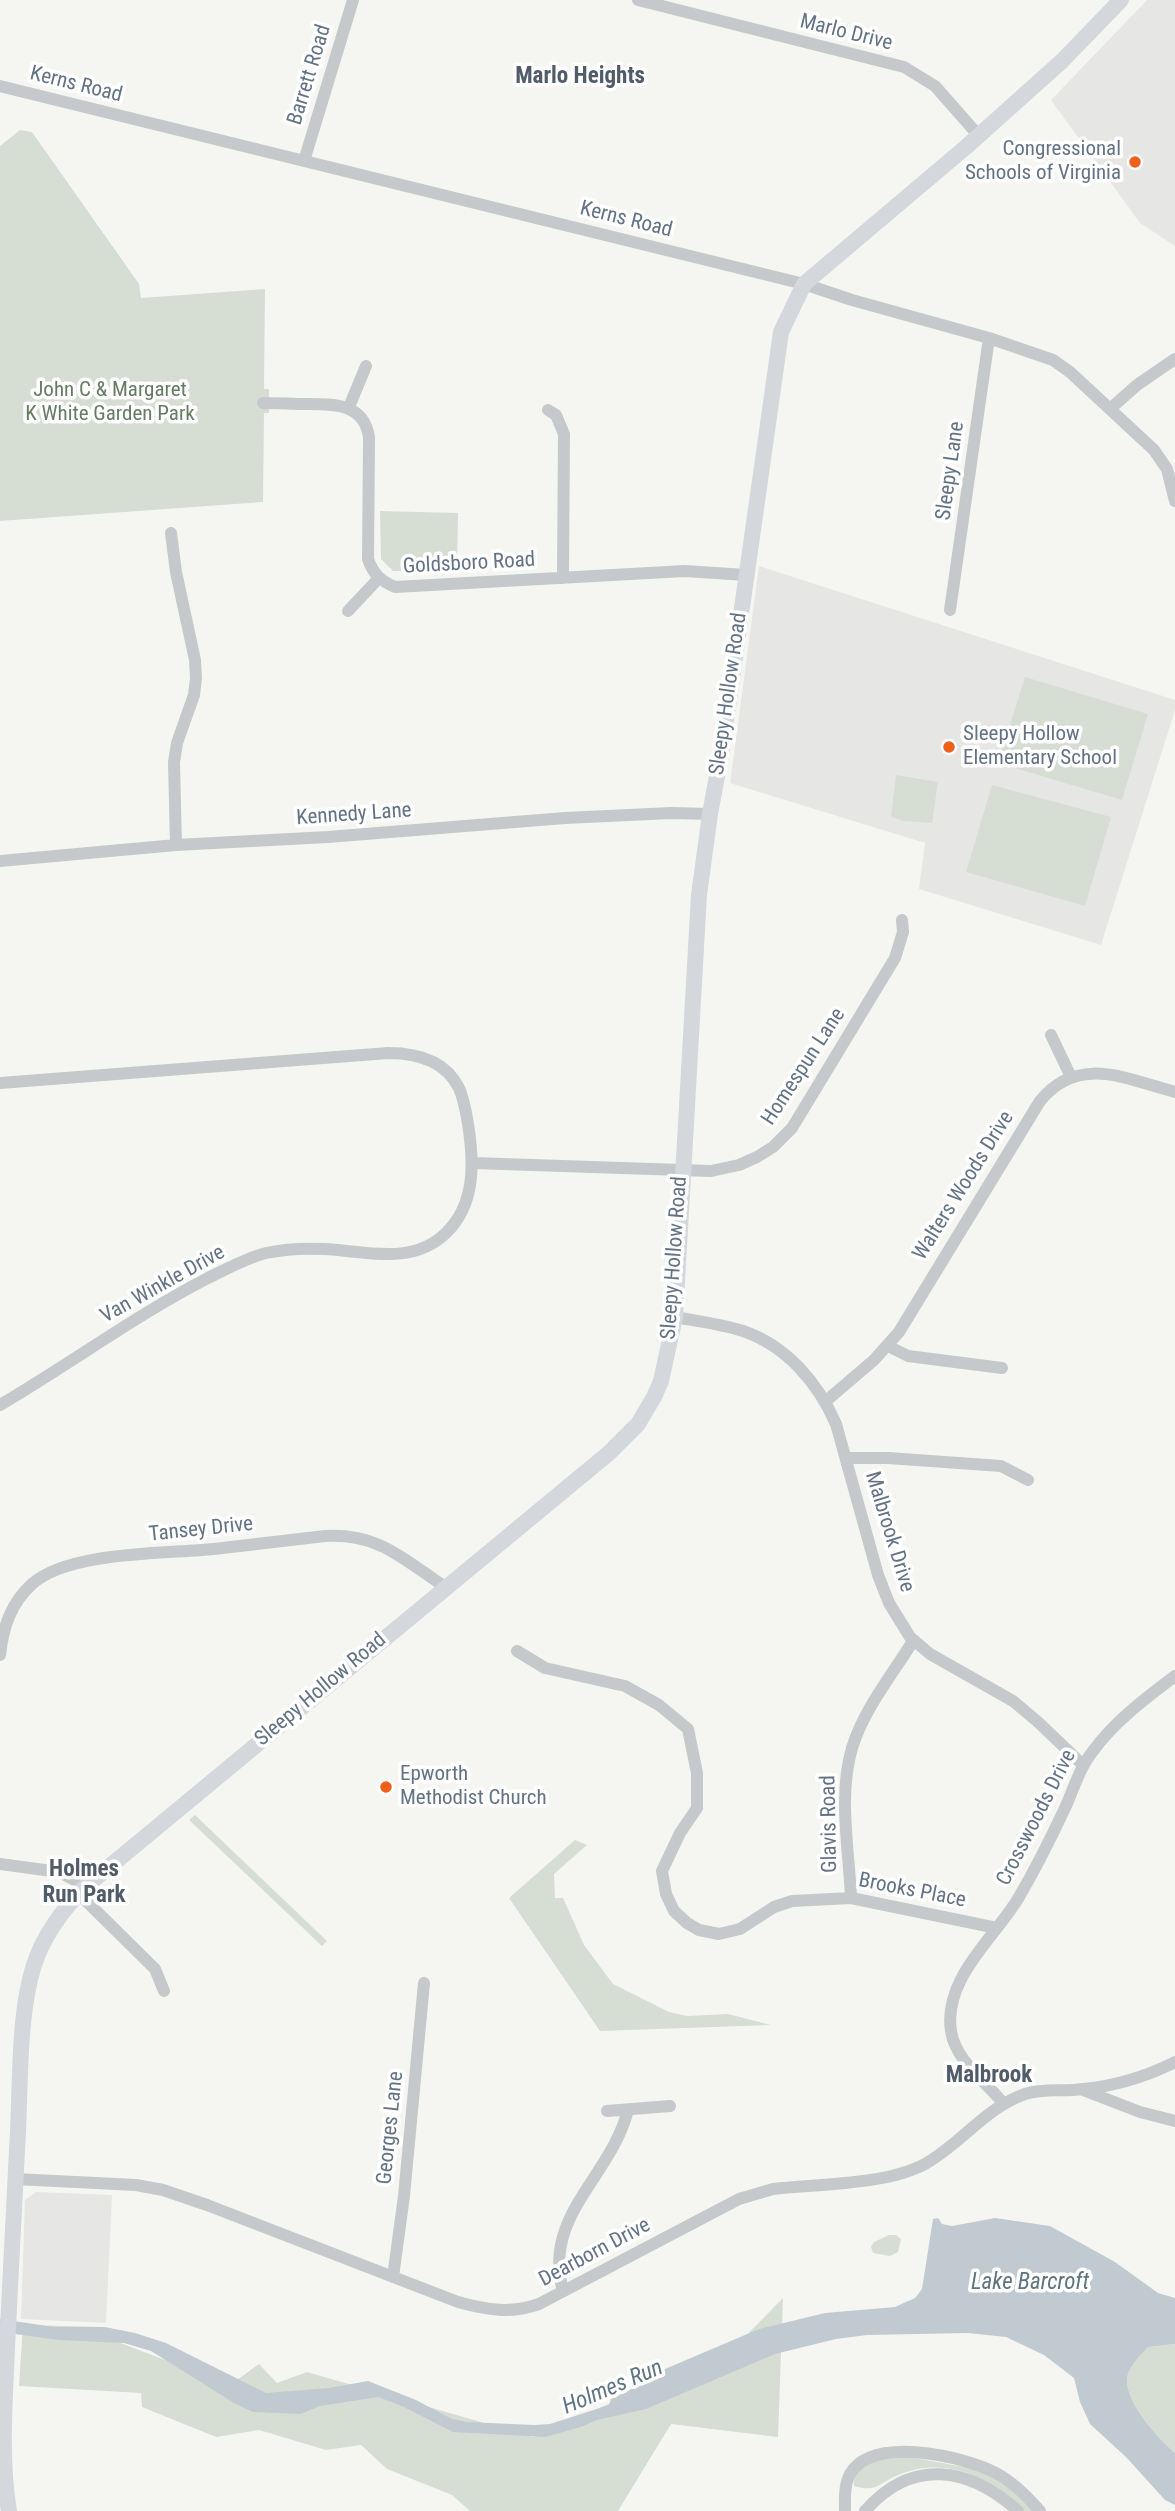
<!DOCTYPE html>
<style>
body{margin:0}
canvas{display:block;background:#f5f6f2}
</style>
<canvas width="1175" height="2511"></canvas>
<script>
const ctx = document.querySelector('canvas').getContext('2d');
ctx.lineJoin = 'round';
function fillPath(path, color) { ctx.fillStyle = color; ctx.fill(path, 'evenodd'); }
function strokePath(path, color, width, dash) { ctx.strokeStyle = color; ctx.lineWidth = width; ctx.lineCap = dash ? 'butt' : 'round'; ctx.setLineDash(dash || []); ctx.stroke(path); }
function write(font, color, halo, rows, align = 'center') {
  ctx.font = font + ' "Roboto Condensed",sans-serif'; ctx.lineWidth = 7; ctx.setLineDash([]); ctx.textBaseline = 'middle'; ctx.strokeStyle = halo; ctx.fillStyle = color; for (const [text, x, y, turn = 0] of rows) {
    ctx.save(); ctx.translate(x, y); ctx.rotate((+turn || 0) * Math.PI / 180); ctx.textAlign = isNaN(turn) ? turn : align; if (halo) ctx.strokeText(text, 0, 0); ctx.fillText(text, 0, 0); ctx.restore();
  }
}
fillPath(new Path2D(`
 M1147 0H1175V246L1140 223 1051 100Z
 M759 566 1175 700V710L1101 945 919 889 925 843 730 783Z
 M36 2192 112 2195 106 2323 21 2319 25 2200Z`), '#e6e7e5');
fillPath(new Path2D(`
 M20 130 32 132 139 284 141 298 265 289 264 389H269V413H264L263 502 0 521V146Z
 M380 511 458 513 457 571H393L381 559Z
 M1025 677 1148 714 1122 800 998 763Z
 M896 775 938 782 932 823 904 821 891 817Z
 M992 785 1111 817 1085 906 966 872Z
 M195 1815 327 1941 322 1946 189 1820Z
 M575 1840 587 1845 554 1874 555 1898H563L584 1945 613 1984 669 2012 687 2016 728 2014 771 2025 600 2031 509 1898Z
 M889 2235H896L901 2239 898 2252 890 2256 873 2253 871 2247 874 2242Z
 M783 2298 778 2437 671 2424 618 2511H470L452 2495 387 2469 361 2445 326 2450 259 2430 216 2437 142 2407 141 2393 19 2386 23 2325 105 2327V2337L230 2385 259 2364 277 2383 307 2372 533 2437 732 2350Z
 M1175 2344V2453C1158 2438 1126 2404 1127 2379 1128 2367 1140 2356 1148 2347Z
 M904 2456 975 2469 1002 2482 1034 2511H1024C991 2477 945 2455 898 2475 879 2483 876 2493 854 2486L853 2474 865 2463Z`), '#d6ded3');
fillPath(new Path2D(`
 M938 2218 942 2224 952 2226 995 2218 1050 2226 1115 2262 1158 2293 1175 2298V2344L1148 2347C1140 2356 1128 2367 1127 2379 1126 2404 1158 2438 1175 2453V2505L1165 2500 1126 2457 1090 2424 1080 2402 1074 2378 1044 2355 1006 2337 968 2333 867 2335 836 2339 775 2354 646 2409 597 2420 581 2427 545 2437 453 2432 402 2406 378 2397 320 2406 301 2414 253 2412 234 2403 151 2351 124 2343 59 2340 0 2332V2319L54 2327H105L135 2333 166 2343 266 2393 329 2388 368 2381 416 2400 452 2419 467 2422 534 2425 550 2424 609 2405 611 2399 638 2386 665 2369 759 2329 825 2313 895 2307 915 2298 922 2289 933 2219Z`), '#c1cad0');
strokePath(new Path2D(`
 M638 0 904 67 935 86 979 136
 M0 86 804 284 852 300 989 338 1053 360 1070 372 1154 450 1167 469 1175 501
 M304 161 353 0
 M263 403C278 403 293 404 308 404 335 404 364 404 369 437L368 559C373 574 381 581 395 587L685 571 746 575
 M349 407 366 366
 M1110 409 1137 385 1175 359
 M548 410 556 415 564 434 563 578
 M171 533 176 572 195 660 196 678 194 695 177 743 174 762 176 845
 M950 610 989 338
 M348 611 379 578
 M0 861 176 845 328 837 565 818 671 813 710 814
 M1051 1035 1071 1077
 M0 1083 388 1053C417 1053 445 1060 459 1088 464 1099 466 1112 468 1124 474 1162 476 1204 446 1233 412 1266 366 1251 324 1249 305 1248 285 1249 266 1253 246 1258 227 1269 208 1278 136 1315 70 1364 0 1405
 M473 1163 711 1171 739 1165 757 1157 773 1147 792 1128 895 958 903 932 902 920
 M675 1317C697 1321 722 1324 743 1331 787 1346 818 1383 836 1424L878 1575 889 1603 910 1637 930 1654 1013 1701 1038 1722 1083 1765
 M888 1346 908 1356 1002 1368
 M826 1401 874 1360 899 1332 1040 1101C1078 1054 1126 1079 1175 1092
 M846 1458H888L1001 1466 1028 1480
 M517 1651 545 1668 625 1686 659 1705 688 1729 697 1773V1808L680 1833 662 1871 666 1894 674 1911 687 1923 699 1930 719 1934 740 1929 774 1907 792 1901 851 1898 997 1928
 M0 1655C3 1627 11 1603 32 1584 69 1551 165 1554 214 1549 251 1545 288 1540 325 1536 379 1533 403 1559 445 1587
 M0 1864 59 1872 86 1886
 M79 1894 155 1969 164 1991
 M851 1898C849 1849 838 1796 852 1748 864 1709 892 1675 913 1641
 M1083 2090 1140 2112 1175 2121
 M1003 2103C986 2082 955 2060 951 2031 943 1978 995 1938 1019 1897 1036 1868 1051 1838 1065 1808 1074 1788 1080 1767 1093 1751 1115 1721 1146 1698 1175 1676
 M607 2111 670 2106
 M15 2179 136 2185 163 2190 207 2205 458 2302C487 2310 511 2314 539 2304L739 2199 773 2189C818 2184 886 2185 925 2164 961 2144 985 2108 1025 2094 1044 2088 1064 2092 1083 2089 1114 2086 1147 2076 1175 2062
 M393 2277 404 2196 424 1983
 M563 2291C542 2216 611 2177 628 2110
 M845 2511C845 2499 844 2485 850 2474 873 2435 963 2456 996 2473 1013 2482 1027 2496 1040 2511
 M865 2511C912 2457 969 2467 1018 2511`), '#c5c9cc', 12);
strokePath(new Path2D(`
 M9 2511C0 2457 5 2401 7 2347 10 2281 14 2216 17 2150 21 2094 17 2018 34 1965 44 1934 63 1909 86 1886L609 1453 638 1424 654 1397 661 1381 675 1317 699 895 710 814 722 749 781 332 804 284 966 147 1062 61 1121 0`), '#d4d8dd', 16);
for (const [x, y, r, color] of [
 [1135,162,7,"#ed5f1a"],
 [949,747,7,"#ed5f1a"],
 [386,1787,7,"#ed5f1a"]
]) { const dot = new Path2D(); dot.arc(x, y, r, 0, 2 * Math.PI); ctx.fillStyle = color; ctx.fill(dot); strokePath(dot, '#fff', 2.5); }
write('21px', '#637385', '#fff', [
 ["Marlo Drive",846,33,14],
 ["Barrett Road",310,75,-73],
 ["Kerns Road",76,85,14],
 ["Kerns Road",626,220,14],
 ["Sleepy Lane",951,471,-82],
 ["Goldsboro Road",469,564,-3],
 ["Sleepy Hollow Road",729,694,-82],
 ["Kennedy Lane",354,815,-4],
 ["Homespun Lane",804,1067,-57],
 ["Walters Woods Drive",964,1186,-58],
 ["Sleepy Hollow Road",675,1258,-86],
 ["Van Winkle Drive",163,1285,-29],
 ["Tansey Drive",201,1530,-6],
 ["Malbrook Drive",889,1532,73],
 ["Sleepy Hollow Road",321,1690,-40],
 ["Crosswoods Drive",1037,1818,-63],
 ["Glavis Road",830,1824,-91],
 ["Brooks Place",912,1891,11],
 ["Georges Lane",391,2128,-84],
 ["Dearborn Drive",595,2253,-28]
]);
write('21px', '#637385', '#fff', [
 ["Congressional",1121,150,"right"],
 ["Schools of Virginia",1121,174,"right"],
 ["Sleepy Hollow",963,735],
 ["Elementary School",963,759],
 ["Epworth",400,1775],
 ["Methodist Church",400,1799]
], 'left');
write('21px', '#657c62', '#fff', [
 ["John C & Margaret",110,391],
 ["K White Garden Park",110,415]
]);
write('bold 23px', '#515c69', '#fff', [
 ["Marlo Heights",580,77],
 ["Holmes",84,1870],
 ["Run Park",84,1896],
 ["Malbrook",989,2076]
]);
write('italic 23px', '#5f7582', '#fff', [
 ["Lake Barcroft",1030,2283],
 ["Holmes Run",613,2388,-23]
]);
</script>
